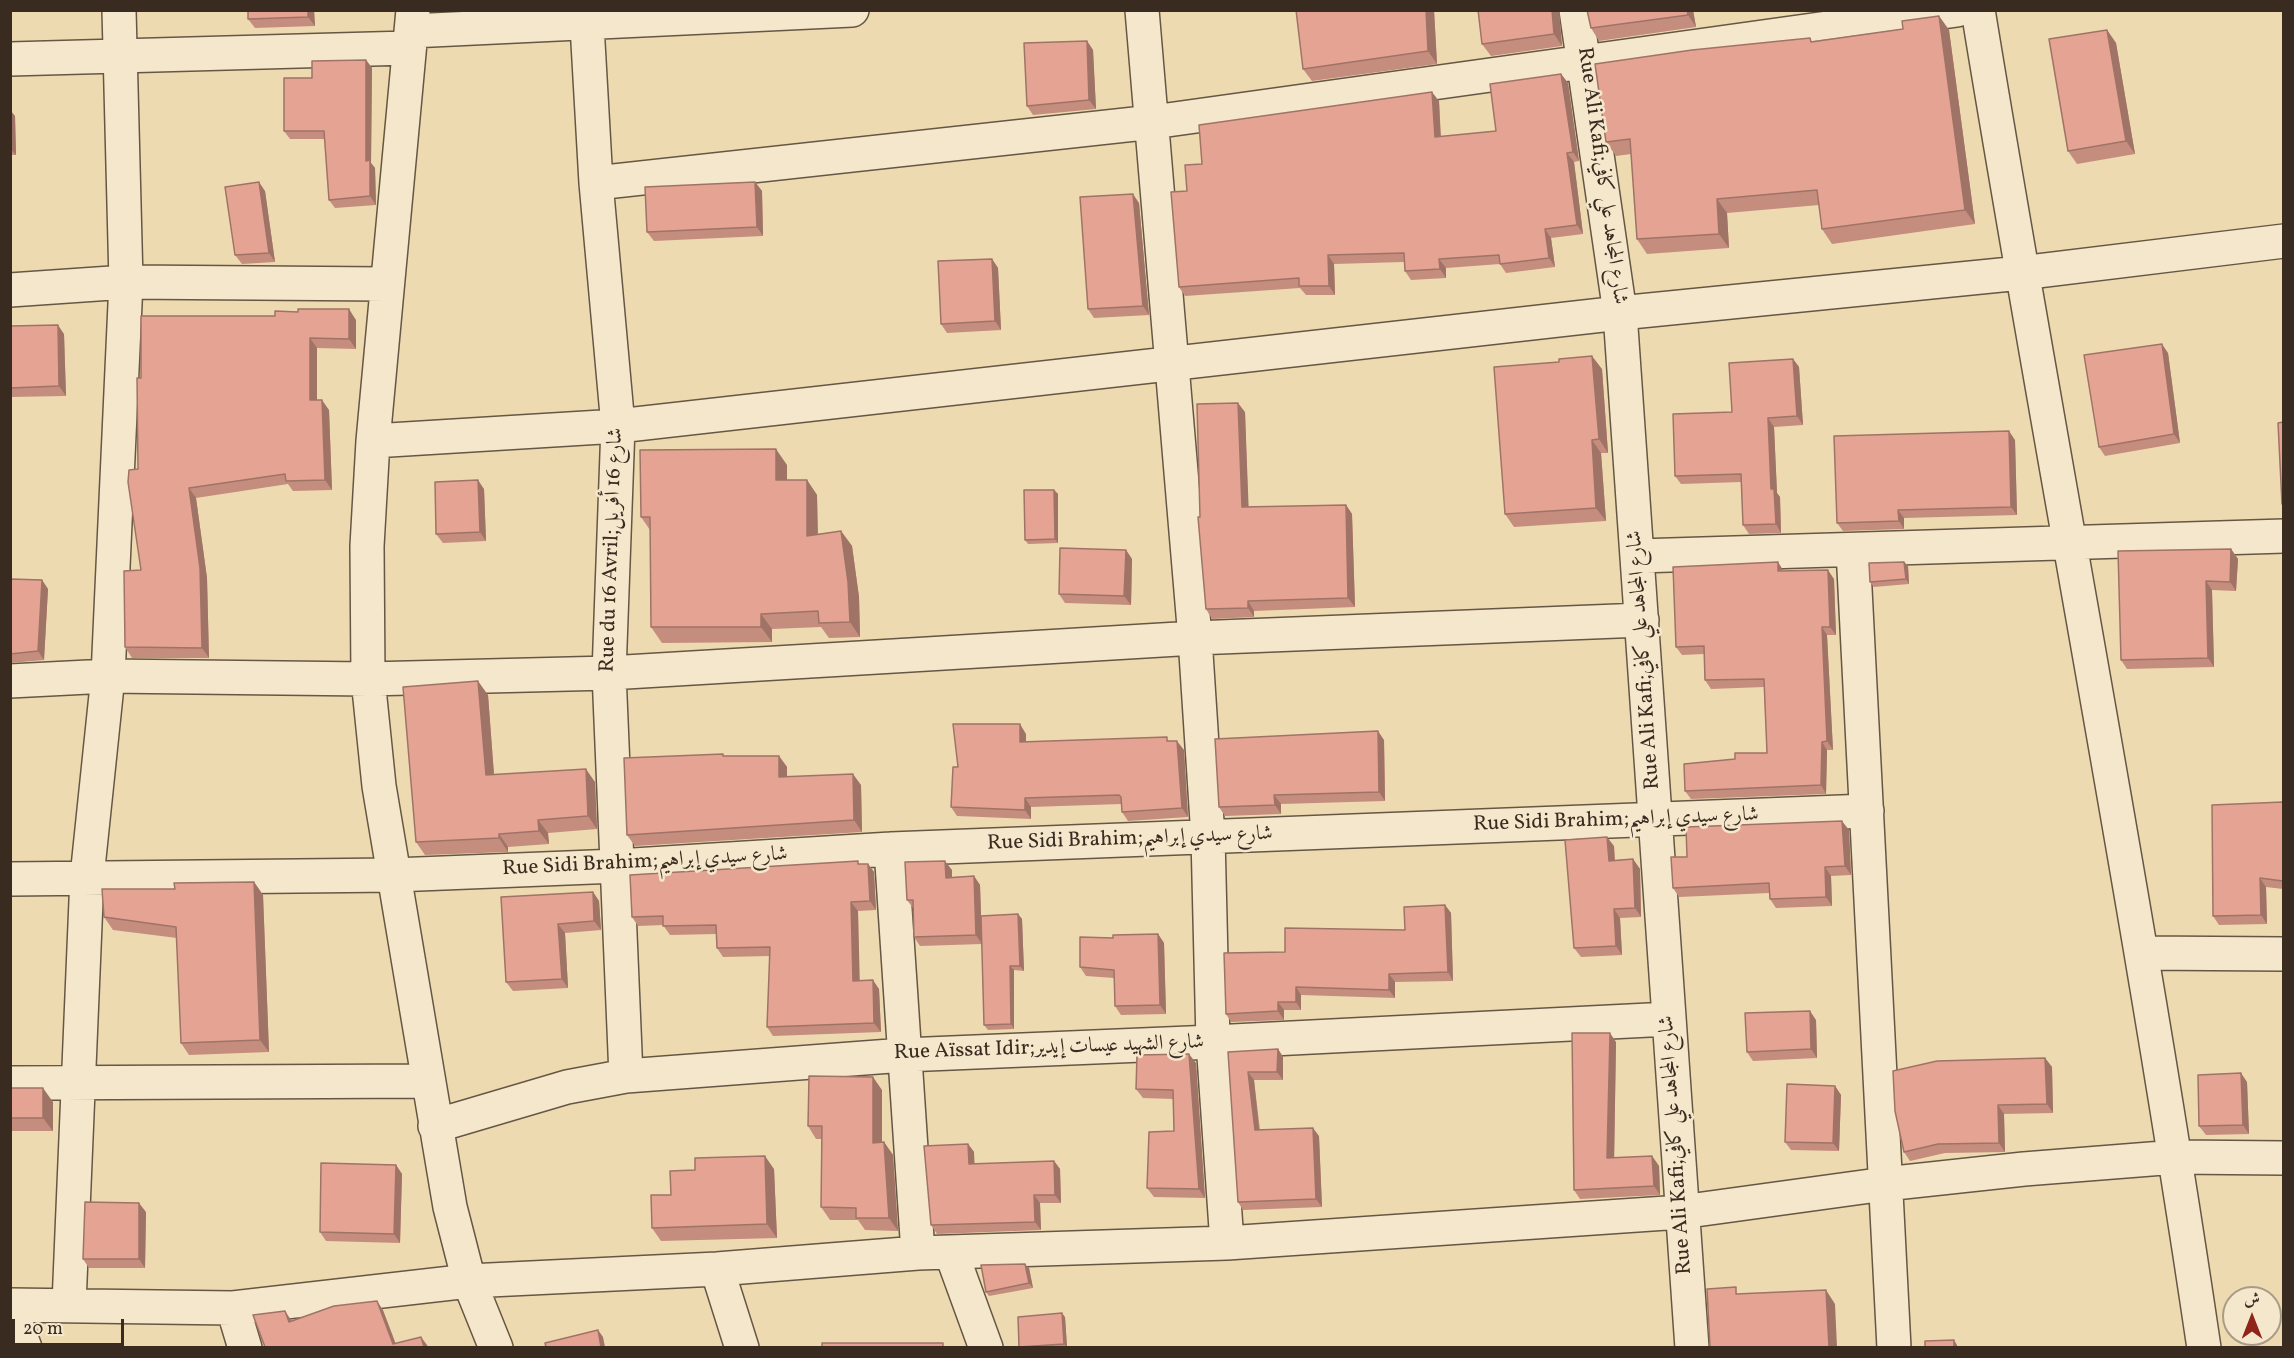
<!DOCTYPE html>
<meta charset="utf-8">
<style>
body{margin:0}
#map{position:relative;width:2294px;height:1358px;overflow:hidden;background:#eedab1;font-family:Vollkorn,Amiri,serif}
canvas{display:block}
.frame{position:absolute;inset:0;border:12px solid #392b20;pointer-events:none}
.north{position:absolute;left:2222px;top:1286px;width:60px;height:60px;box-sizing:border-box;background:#f4e7cc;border:2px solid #a99c87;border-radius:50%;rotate:0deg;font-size:16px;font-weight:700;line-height:24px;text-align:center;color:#392b20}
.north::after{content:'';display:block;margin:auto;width:21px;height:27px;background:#8f2418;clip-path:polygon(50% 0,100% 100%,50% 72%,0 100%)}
.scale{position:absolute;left:12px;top:1319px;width:112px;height:27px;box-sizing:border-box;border:3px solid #392b20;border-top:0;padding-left:8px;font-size:18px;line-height:21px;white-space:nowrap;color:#392b20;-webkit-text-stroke:4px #f4e7cc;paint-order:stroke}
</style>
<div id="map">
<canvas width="2294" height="1358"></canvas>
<div class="frame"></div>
<div class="north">ش</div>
<div class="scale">20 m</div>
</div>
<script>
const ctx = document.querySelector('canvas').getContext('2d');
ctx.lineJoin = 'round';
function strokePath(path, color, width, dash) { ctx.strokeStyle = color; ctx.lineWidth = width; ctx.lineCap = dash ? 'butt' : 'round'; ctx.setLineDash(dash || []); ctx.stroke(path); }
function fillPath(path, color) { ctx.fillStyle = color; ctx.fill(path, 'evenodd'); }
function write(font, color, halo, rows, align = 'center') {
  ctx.font = font + ' Vollkorn,Amiri,serif'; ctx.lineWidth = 5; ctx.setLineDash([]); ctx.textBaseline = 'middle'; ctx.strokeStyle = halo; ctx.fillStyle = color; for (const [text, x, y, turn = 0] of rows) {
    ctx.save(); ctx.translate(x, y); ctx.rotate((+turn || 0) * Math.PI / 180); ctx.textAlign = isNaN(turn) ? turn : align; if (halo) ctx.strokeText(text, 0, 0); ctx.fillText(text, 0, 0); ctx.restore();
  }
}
const minor = new Path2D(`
 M413 10 373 441 367 546 368 679 379 786 450 1207 469 1281 496 1348
 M1142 10 1195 638 1208 837 1213 1042 1227 1243
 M1576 10 1620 313 1692 1348
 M1978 10C2051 457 2138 900 2204 1348
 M587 25 596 183 618 426 609 673 626 1076
 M411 31 852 10
 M10 59 408 48
 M596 183 1153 122 1957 10
 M10 290 126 282 385 284
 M373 441 618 426 1620 313 2021 273 2284 241
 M1853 550 1894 1348
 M1638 556 2284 536
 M10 681 108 676 368 679 609 673 1195 638 1642 620
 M891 849 918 1253
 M10 879 394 875 617 866 891 849 1867 811
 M2141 953 2284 954
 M10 1083 428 1081
 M435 1126 567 1087 626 1076 904 1055 1213 1042 1669 1019
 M951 1252 986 1348
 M717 1269 742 1348
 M69 1304 87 877 108 676 126 282 119 10
 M10 1305 233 1308 469 1281 717 1269 918 1253 1227 1243 1681 1212 1885 1184 2024 1169 2176 1157 2284 1158
 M10 1307 25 1348
 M233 1308 245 1348`);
strokePath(minor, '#665744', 36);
strokePath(minor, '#f4e7cc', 33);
fillPath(new Path2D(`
 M248 10H314L315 26 255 28 248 19Z
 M1296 10H1434L1437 64 1312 81 1303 69Z
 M1478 10H1559L1562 46 1491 56 1482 44Z
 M1587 10H1693L1696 27 1599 41 1591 28Z
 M1939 16 1949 30 1975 224 1832 244 1822 229 1819 205 1727 213 1729 248 1647 254 1637 239 1631 154 1616 156 1606 142 1813 41 1903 29Z
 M2107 30 2116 43 2135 154 2077 164 2068 151Z
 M1087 41 1093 50 1096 109 1033 115 1027 106Z
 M366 60 372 68 371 163 375 168 376 205 335 208 329 200 325 139H290L284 131 312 78Z
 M1561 74 1568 83 1579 161 1574 162 1583 234 1551 238 1555 267 1506 273 1500 264 1446 268V278L1411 280 1405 271 1404 262 1334 264 1335 295H1306L1300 288 1185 296 1179 287 1187 191 1202 164 1439 101 1441 137 1496 131Z
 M10 110 15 116 16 155H10Z
 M755 182 762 191 763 236 654 241 647 232Z
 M265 191 275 262 242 264 235 255Z
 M1139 203 1149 315 1094 318 1088 309Z
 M992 259 998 268 1001 330 947 333 941 324Z
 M275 316 356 320V349L317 348V400L329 410 332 490 293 491 288 484 196 498 207 578 209 658H132L125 647 141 570 138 469 141 378Z
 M10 326 64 334 66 396 10 397Z
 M2168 353 2180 443 2105 456 2099 447Z
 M1793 359 1799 367 1803 425 1774 427 1777 493 1780 497 1781 533 1749 534 1743 525 1741 482 1681 484 1675 476 1732 412Z
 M1602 369 1608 453H1601L1606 521 1514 527 1505 514Z
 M1245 412 1248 507 1346 505 1352 514 1355 607 1254 611V617L1212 619 1206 609 1200 517Z
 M2015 440 2017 515 1904 518V529L1843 531 1837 523Z
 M787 465V480H807L817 495 818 534 841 531 852 546 859 597 860 637 829 638 821 627 772 629V642L662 643 651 627 650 530 641 517Z
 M484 489 486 541 443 543 436 534Z
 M1054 490 1058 494V543L1028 544 1025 540Z
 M2231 549 2238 559 2236 591 2212 590 2214 667 2127 669 2121 660Z
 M1126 550 1132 559 1131 605 1065 603 1059 594Z
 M1904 562 1908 566 1909 584 1874 587 1870 582Z
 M1783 571 1834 579 1836 635H1827L1833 750H1827L1826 794 1691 799 1685 791 1735 759 1767 753 1764 687 1711 689 1705 680 1704 654 1682 655 1676 647Z
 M10 579 42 580 48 589 44 660 10 663Z
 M488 695 494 775 595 782 597 829 548 833 549 844 508 847V852L425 855 416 842Z
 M1026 734V741H1170L1184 750 1188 817 1128 821 1122 812 1121 804 1031 807V819L957 816 951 807 958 767Z
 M1384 740 1385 801 1281 804V814L1225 816 1219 807Z
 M725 756H779L787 767V776L861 785 862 832 635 846 627 835Z
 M2283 802V889L2266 887 2267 924 2219 925 2213 916Z
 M1849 830 1851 875 1831 876 1832 906 1776 908 1770 899 1769 893 1679 897 1673 888 1687 857Z
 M1614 846 1615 860 1633 859 1640 869 1641 917 1620 918 1622 955 1581 957 1574 948Z
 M860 864H868L874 872 876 910 858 911 859 981 879 989 881 1032 773 1036 767 1027 770 956 723 957 717 948 716 934 670 935 663 925 638 926 632 917Z
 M952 870V877L974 876 980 885 981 916 1018 914 1022 919 1024 971 1014 970V1029L988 1030 984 1025 982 944 920 946 914 937 913 908 907 900Z
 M254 882 263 895 269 1052 189 1055 181 1043 177 938 113 930 104 917 175 889Z
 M593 892 599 901 601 930 565 933 568 988 513 991 506 982 501 897Z
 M1445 905 1451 913 1453 981 1395 982V998L1301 995V1010H1284V1020L1231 1022 1226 1014 1285 952 1405 930Z
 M1158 934 1164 943 1166 1014 1121 1015 1115 1006 1114 978 1086 976 1080 967 1113 938Z
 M1816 1020 1817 1058 1753 1061 1747 1052Z
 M1616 1042 1614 1158 1652 1156 1659 1166 1660 1195 1580 1199 1574 1190Z
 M1278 1049 1283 1057V1080H1254L1260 1130 1319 1136 1322 1207 1243 1210 1238 1202 1228 1052Z
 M2045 1058 2052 1067 2053 1113 2004 1114 2005 1152 1945 1153 1910 1161 1904 1152Z
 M1196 1063 1205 1198 1154 1197 1147 1188 1174 1131 1173 1099 1143 1098 1136 1089Z
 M2247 1082 2249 1134 2206 1135 2199 1126Z
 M1835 1086 1841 1095 1839 1151 1791 1150 1785 1142Z
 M10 1088 53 1102V1131H10Z
 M882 1090V1143L884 1142 893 1155 898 1231 865 1230 858 1220H830L821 1207 822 1139H816L808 1126Z
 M968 1144 974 1152V1164L1054 1161 1060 1169 1061 1203H1040L1041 1230 937 1234 931 1225Z
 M396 1165 402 1174 400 1243 326 1241 320 1232Z
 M774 1169 777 1238 661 1241 652 1228 671 1195Z
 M146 1212 145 1268H89L83 1259Z
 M1029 1268 1033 1288 989 1296 986 1292Z
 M1065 1317 1067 1347H1019Z`), '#c58d7e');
fillPath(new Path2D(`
 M308 10H314L315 26 308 17Z
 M1426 10H1434L1437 64 1428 51Z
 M1552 10H1559L1562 46 1554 34Z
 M1687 10H1693L1696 27 1688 15Z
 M1939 16 1949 30 1975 224 1965 210Z
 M2107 30 2116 43 2135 154 2126 141Z
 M1087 41 1093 50 1096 109 1089 100Z
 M366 60 372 68 371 163 375 168 376 205 370 196 366 161Z
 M1561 74 1568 83 1579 161 1573 152Z
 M1432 92 1439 101 1441 146 1435 137Z
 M10 110 15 116 16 155 10 148Z
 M1567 153 1574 162 1583 234 1577 225Z
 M259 182 265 191 275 262 269 253Z
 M755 182 762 191 763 236 757 227Z
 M1133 194 1139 203 1149 315 1143 306Z
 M1717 199 1727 213 1729 248 1719 234Z
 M1545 229 1551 238 1555 267 1549 258Z
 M1328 255 1334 264 1335 295 1329 286Z
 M992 259 998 268 1001 330 995 321Z
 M1439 259 1446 268V278L1440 269Z
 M349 309 356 320V349L349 339Z
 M58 325 64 334 66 396 59 386Z
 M310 338 317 348V410L310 400Z
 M2162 344 2168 353 2180 443 2174 434Z
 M1592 356 1602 369 1608 453 1599 439Z
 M1793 359 1799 367 1803 425 1797 416Z
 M322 400 329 410 332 490 325 480Z
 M1238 403 1245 412 1249 517 1242 507Z
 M1768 418 1774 427 1777 493 1780 497 1781 533 1776 524 1771 489Z
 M2009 431 2015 440 2017 515 2011 507Z
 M1592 440 1601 453 1606 521 1596 508Z
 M776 449 787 465V496L776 480Z
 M478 480 484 489 486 541 480 532Z
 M807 480 817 495 818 551 807 536Z
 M189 488 196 498 207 578 209 658 202 648Z
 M1054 490 1058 494V543L1055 539Z
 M1346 505 1352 514 1355 607 1348 598Z
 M1898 510 1904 518V529L1899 521Z
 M841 531 852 546 859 597 860 637 850 622Z
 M2231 549 2238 559 2236 591 2230 582Z
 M1126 550 1132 559 1131 605 1124 596Z
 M1778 562 1783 570 1778 571Z
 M1904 562 1908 566 1909 584 1906 579Z
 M1828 570 1834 579 1836 635 1830 627Z
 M42 580 48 589 44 660 38 651Z
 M2206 581 2212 590 2214 667 2208 658Z
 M1248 601 1254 611V617L1248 608Z
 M761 614 772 629V642L761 627Z
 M1822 627 1827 635 1833 750 1827 741Z
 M478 681 488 695 495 788 486 775Z
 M1020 724 1026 734V751L1020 742Z
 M1378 731 1384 740 1385 801 1379 792Z
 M1177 741 1184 750 1188 817 1182 808Z
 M1822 742 1827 750 1826 794 1821 785Z
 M779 756 787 767V788L779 777Z
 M586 769 595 782 597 829 588 816Z
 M853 774 861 785 862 832 854 820Z
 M1274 795 1281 804V814L1275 805Z
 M1025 798 1031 807V819L1025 810Z
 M538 820 548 833 549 844 539 831Z
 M1842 821 1849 830 1851 875 1845 866Z
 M499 834 508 847V852L499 838Z
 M1607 837 1614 846 1615 870 1609 861Z
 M1633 859 1640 869 1641 917 1635 908Z
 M945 861 952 870V887L946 878Z
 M868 864 874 872 876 910 870 901Z
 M1825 867 1831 876 1832 906 1826 897Z
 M974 876 980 885 982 944 976 935Z
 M2260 878 2266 887 2267 924 2261 915Z
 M254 882 263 895 269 1052 260 1040Z
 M593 892 599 901 601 930 594 921Z
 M851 902 858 911 860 990 853 981Z
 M1445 905 1451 913 1453 981 1448 972Z
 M1614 909 1620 918 1622 955 1616 946Z
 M1018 914 1022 919 1024 971 1020 966Z
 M558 924 565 933 568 988 562 979Z
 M1158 934 1164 943 1166 1014 1160 1005Z
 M1010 966 1014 970V1029L1011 1024Z
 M1389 974 1395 982V998L1389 990Z
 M873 980 879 989 881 1032 874 1023Z
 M1296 987 1301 995V1010L1296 1002Z
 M1278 1002 1284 1010V1020L1278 1011Z
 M1810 1011 1816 1020 1817 1058 1811 1049Z
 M1610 1033 1616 1042 1614 1167 1607 1158Z
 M1278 1049 1283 1057V1080L1277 1072Z
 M1189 1054 1196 1063 1205 1198 1199 1189Z
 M2045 1058 2052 1067 2053 1113 2047 1104Z
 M1248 1072 1254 1080 1260 1138 1255 1130Z
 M2241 1073 2247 1082 2249 1134 2243 1125Z
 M873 1077 882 1090V1156L873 1143Z
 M1835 1086 1841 1095 1839 1151 1833 1143Z
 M43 1088 53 1102V1131L43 1118Z
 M1998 1105 2004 1114 2005 1152 1999 1143Z
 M1313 1128 1319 1136 1322 1207 1316 1199Z
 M884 1142 893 1155 898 1231 889 1218Z
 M968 1144 974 1152 975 1173 969 1164Z
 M765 1156 774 1169 777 1238 767 1224Z
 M1652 1156 1659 1166 1660 1195 1654 1186Z
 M1054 1161 1060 1169 1061 1203 1055 1195Z
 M396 1165 402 1174 400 1243 394 1234Z
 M1034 1195 1040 1203 1041 1230 1035 1222Z
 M139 1203 146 1212 145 1268 139 1259Z
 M1025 1264 1029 1268 1033 1288 1029 1283Z
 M1826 1290 1835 1304 1837 1347H1829Z
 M377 1301 383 1310 397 1347 393 1344Z
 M285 1311 291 1320 295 1331 289 1322Z
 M1062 1313 1065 1317 1067 1347 1064 1344Z
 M598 1330 603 1337 605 1347H601Z
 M421 1337 427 1345 428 1347H424Z
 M1954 1340 1957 1345V1347H1954Z`), '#a07367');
const building = new Path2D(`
 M248 10H308V17L248 19Z
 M1296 10H1426L1428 51 1303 69Z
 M1478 10H1552L1554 34 1482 44Z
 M1587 10H1687L1688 15 1591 28Z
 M1939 16 1965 210 1822 229 1817 190 1717 199 1719 234 1637 239 1630 139 1606 142 1595 64 1692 50 1810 38 1811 42 1903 29 1902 21Z
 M2107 30 2126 141 2068 151 2049 39Z
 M1087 41 1089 100 1027 106 1024 43Z
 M366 60V161L370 160V196L329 200 324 131H284V78H312V61Z
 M1561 74 1573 152 1567 153 1577 225 1545 229 1549 258 1500 264 1499 255 1439 259 1440 269 1405 271 1404 253 1328 255 1329 286H1299V278L1179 287 1171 192 1187 191 1185 165 1202 164 1199 125 1432 92 1435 137 1496 131 1490 84Z
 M259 182 269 253 235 255 225 187Z
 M755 182 757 227 647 232 645 187Z
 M1133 194 1143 306 1088 309 1080 197Z
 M992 259 995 321 941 324 938 261Z
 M298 309H349V339L310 338V400H322L325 480 286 481 285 474 189 488 200 568 202 648 125 647 124 571 141 570 128 482 129 470 138 469 137 378H141V316H275V311L298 312Z
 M58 325 59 386 10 388V326Z
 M2162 344 2174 434 2099 447 2084 355Z
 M1592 356 1599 439 1592 440 1596 508 1505 514 1494 367 1559 362V359Z
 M1793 359 1797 416 1768 418 1771 489H1774L1776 524 1743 525 1741 474 1675 476 1673 414 1732 412 1729 363Z
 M1238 403 1242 507 1346 505 1348 598 1248 601V608L1206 609 1198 517H1200L1197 404Z
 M2283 422V503L2282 504 2278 423Z
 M2009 431 2011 507 1898 510 1899 521 1837 523 1834 436Z
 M776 449V480H807V536L841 531 848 582 850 622 819 623 818 611 761 614V627H651L650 517H641L640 450Z
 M478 480 480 532 436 534 435 482Z
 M1024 490H1054L1055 539 1025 540Z
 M1060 548 1126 550 1124 596 1059 594Z
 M2231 549 2230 582 2206 581 2208 658 2121 660 2118 551Z
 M1778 562V571L1828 570 1830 627H1822L1827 741 1822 742 1821 785 1685 791 1684 764 1735 759V753H1767L1764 679 1705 680 1704 646 1676 647 1673 567Z
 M1904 562 1906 579 1870 582 1869 563Z
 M10 579 42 580 38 651 10 654Z
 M478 681 486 775 586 769 588 816 538 820 539 831 499 834V838L416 842 403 687Z
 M953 724H1020V742L1167 737V741H1177L1182 808 1122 812 1121 797 1119 795 1025 798V810L951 807 953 767H958Z
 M1378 731 1379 792 1274 795 1275 805 1219 807 1215 739Z
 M723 754V756H779V777L853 774 854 820 627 835 624 758Z
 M2283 802V881L2260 878 2261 915 2213 916 2212 805Z
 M1842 821 1845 866 1825 867 1826 897 1770 899 1769 883 1673 888 1671 857H1687L1686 827Z
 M1607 837 1609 861 1633 859 1635 908 1614 909 1616 946 1574 948 1565 840Z
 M858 861V864H868L870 901 851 902 853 981 873 980 874 1023 767 1027 770 947 717 948 716 925 663 926V916L632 917 630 875Z
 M945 861 946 878 974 876 976 935 914 937 913 900H907L905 862Z
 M254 882 260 1040 181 1043 176 927 104 917 102 889H175L174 883Z
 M593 892 594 921 558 924 562 979 506 982 501 897Z
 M1445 905 1448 972 1389 974V990L1296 987V1002H1278V1011L1226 1014 1224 953 1285 952V928L1405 930 1404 907Z
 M1018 914 1020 966H1010L1011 1024 984 1025 981 916Z
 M1158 934 1160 1005 1115 1006 1114 970 1080 967V937L1113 938V935Z
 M1810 1011 1811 1049 1747 1052 1745 1013Z
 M1572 1033H1610L1607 1158 1652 1156 1654 1186 1574 1190Z
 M1278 1049 1277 1072H1248L1255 1130 1313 1128 1316 1199 1238 1202 1228 1052Z
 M1189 1054 1199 1189 1147 1188 1149 1132 1174 1131 1173 1090 1136 1089 1137 1055Z
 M2045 1058 2047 1104 1998 1105 1999 1143 1938 1144 1904 1152 1895 1111 1893 1071 1937 1061Z
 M2241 1073 2243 1125 2199 1126 2198 1075Z
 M809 1076 873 1077V1143L884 1142 889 1218H856V1208L821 1207 822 1126H808Z
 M1787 1084 1835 1086 1833 1143 1785 1142Z
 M10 1088H43V1118H10Z
 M968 1144 969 1164 1054 1161 1055 1195H1034L1035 1222 931 1225 924 1146Z
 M765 1156 767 1224 652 1228 651 1195H671L670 1171 695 1170V1158Z
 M321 1163 396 1165 394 1234 320 1232Z
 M85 1202 139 1203V1259H83Z
 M1025 1264 1029 1283 986 1292 981 1265Z
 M1736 1287V1294L1826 1290 1829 1347H1710L1707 1289Z
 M377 1301 393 1344 421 1337 424 1347H265L253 1315 285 1311 289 1322 334 1306Z
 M1062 1313 1064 1344 1019 1347 1018 1317Z
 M598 1330 601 1347H546L545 1343Z
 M1954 1340V1347H1925V1341Z
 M822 1343H943V1347H822Z`);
fillPath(building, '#e5a493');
strokePath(building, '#a07367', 1.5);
write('21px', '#392b20', '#f4e7cc', [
 ["Rue Ali Kafi;شارع المجاهد علي كافي",1601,176,82],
 ["Rue du 16 Avril;شارع 16 أفريل",613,550,-88],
 ["Rue Ali Kafi;شارع المجاهد علي كافي",1645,660,-94],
 ["Rue Sidi Brahim;شارع سيدي إبراهيم",1616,821,-2],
 ["Rue Sidi Brahim;شارع سيدي إبراهيم",1130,840,-2],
 ["Rue Sidi Brahim;شارع سيدي إبراهيم",645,863,-3],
 ["Rue Aïssat Idir;شارع الشهيد عيسات إيدير",1049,1049,-2],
 ["Rue Ali Kafi;شارع المجاهد علي كافي",1677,1145,-94]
]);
</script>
